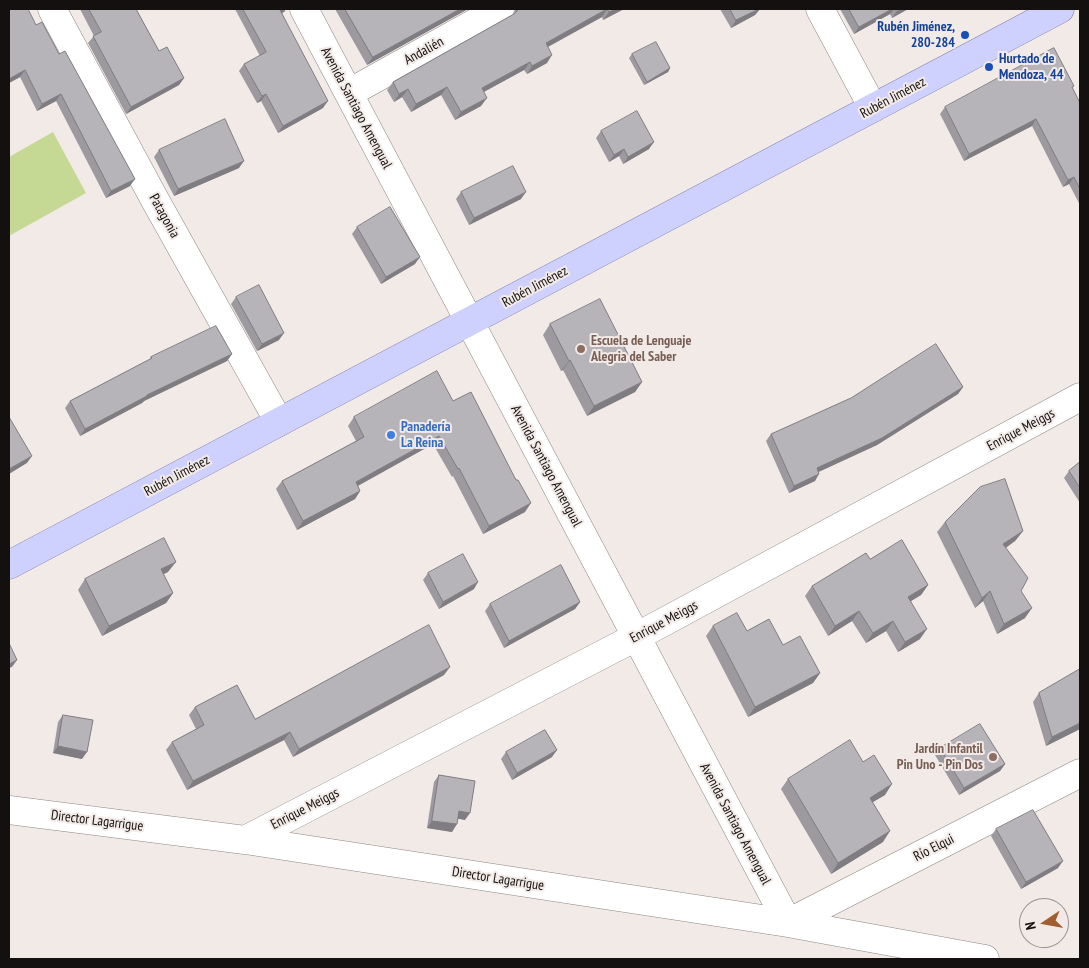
<!DOCTYPE html>
<meta charset="utf-8">
<style>
body{margin:0}
#map{position:relative;width:1089px;height:968px;overflow:hidden;background:#f2eae7;font-family:"PT Sans Narrow",sans-serif}
canvas{display:block}
.frame{position:absolute;inset:0;border:10px solid #13100f;pointer-events:none}
.north{position:absolute;left:1019px;top:898px;width:50px;height:50px;box-sizing:border-box;background:#f2eae7;border:1px solid #999391;border-radius:50%;rotate:258deg;font-size:14px;font-weight:700;line-height:20px;text-align:center;color:#13100f}
.north::after{content:'';display:block;margin:auto;width:18px;height:22px;background:#a25e2f;clip-path:polygon(50% 0,100% 100%,50% 72%,0 100%)}
</style>
<div id="map">
<canvas width="1089" height="968"></canvas>
<div class="frame"></div>
<div class="north">N</div>
</div>
<script>
const ctx = document.querySelector('canvas').getContext('2d');
ctx.lineJoin = 'round';
function fillPath(path, color) { ctx.fillStyle = color; ctx.fill(path, 'evenodd'); }
function strokePath(path, color, width, dash) { ctx.strokeStyle = color; ctx.lineWidth = width; ctx.lineCap = dash ? 'butt' : 'round'; ctx.setLineDash(dash || []); ctx.stroke(path); }
function write(font, color, halo, rows, align = 'center') {
  ctx.font = font + ' "PT Sans Narrow",sans-serif'; ctx.lineWidth = 4; ctx.setLineDash([]); ctx.textBaseline = 'middle'; ctx.strokeStyle = halo; ctx.fillStyle = color; for (const [text, x, y, turn = 0] of rows) {
    ctx.save(); ctx.translate(x, y); ctx.rotate((+turn || 0) * Math.PI / 180); ctx.textAlign = isNaN(turn) ? turn : align; if (halo) ctx.strokeText(text, 0, 0); ctx.fillText(text, 0, 0); ctx.restore();
  }
}
fillPath(new Path2D(`
 M53 132 86 193 9 236V157Z`), '#c6d994');
const minor = new Path2D(`
 M52 9 155 200 279 422
 M304 9 788 923 1080 773
 M820 9 873 108
 M349 93 500 9
 M9 810 245 840 788 923 985 959
 M245 840 636 637 1080 397`);
const major = new Path2D(`
 M9 565 1060 9`);
strokePath(minor, '#8e8784', 29);
strokePath(major, '#7878a8', 29);
strokePath(minor, '#fff', 28);
strokePath(major, '#ced0fd', 28);
fillPath(new Path2D(`
 M9 9 36 25 59 54 130 186 106 198 56 101 37 111 20 77 9 83Z
 M80 9H136L159 51 184 78 179 85 126 114 88 43 94 36Z
 M235 9H286L284 12 282 13 323 108 278 133 261 101 257 103 239 71 244 64 260 56Z
 M335 9H468L367 65Z
 M515 9H624L603 20 602 17 548 47 547 63 527 74 524 70 484 92 481 106 455 120 441 95 411 112 402 97 394 102 387 90 393 82 514 14Z
 M720 9H760L755 15 731 28Z
 M840 9H908L892 18 890 14 854 34Z
 M632 54 670 68 668 72 644 85 629 58Z
 M1074 86 1072 88 1080 103V205L1069 184 1063 187 1032 126 964 161 940 114 945 107Z
 M601 131 649 149 623 164 619 156 609 162 596 138Z
 M159 150 239 168 174 196 154 157Z
 M461 192 521 199 469 225 456 199Z
 M357 227 415 264 381 284 352 234Z
 M236 297 279 340 257 351 231 304Z
 M550 324 642 382 635 392 587 416 563 370 561 371 543 335Z
 M232 354 227 361 144 401 142 403 80 436 65 408 70 401 149 360 151 357Z
 M963 387 958 394 877 445 818 472 815 481 789 493 766 441 771 434Z
 M453 401 525 512 483 534 453 476 452 477 433 444 358 486 360 491 355 499 297 530 276 489 282 481 356 441 348 426 354 417Z
 M1080 462V503L1064 478 1069 471Z
 M945 522 1023 531 1015 541 1006 548 1021 591 1025 618 997 634 983 601 975 608 937 532Z
 M870 559 928 585 921 595 911 601 920 639 898 652 886 631 866 643 852 621 828 636 805 596 812 586Z
 M168 572 163 574 173 593 166 603 102 636 78 590 85 579Z
 M428 573 474 589 439 609 423 580Z
 M580 602 575 609 504 648 485 611 490 604Z
 M713 626 747 631 783 645 820 673 813 683 748 717 706 636Z
 M1080 669V729L1046 746 1033 702 1039 693Z
 M444 675 293 757 284 740 187 790 166 750 172 742 196 729 189 715 195 707 255 719Z
 M63 715 82 759 53 753 58 722Z
 M940 748 1005 764 1000 771 959 795 935 755Z
 M506 752 552 757 512 780 501 759Z
 M863 762 885 795 872 802 883 842 831 874 781 789 788 779Z
 M439 775 465 820 458 818 452 832 427 828 434 782Z
 M996 829 1058 868 1021 889 991 836Z`), '#9d9a9f');
fillPath(new Path2D(`
 M282 9H286L284 12 275 17 280 10Z
 M460 9H468L367 65 373 57Z
 M607 9 602 17 540 51 546 43Z
 M615 9H624L603 20 609 12Z
 M759 9H760L755 15 731 28 736 20Z
 M892 9H894L890 14 854 34 859 27Z
 M901 9H908L892 18 897 11Z
 M552 55 547 63 527 74 532 66Z
 M530 62 524 70 476 96 482 88Z
 M670 68 668 72 644 85 647 82Z
 M25 70 20 77 9 83V79Z
 M184 78 179 85 126 114 131 107Z
 M447 87 441 95 411 112 416 104Z
 M408 89 402 97 394 102 399 94Z
 M61 94 56 101 37 111 42 104Z
 M266 94 261 101 257 103 262 96Z
 M487 98 481 106 455 120 461 112Z
 M328 101 323 108 278 133 283 126Z
 M1036 119 1032 126 964 161 969 154Z
 M654 142 649 149 623 164 628 157Z
 M624 149 619 156 609 162 614 155Z
 M244 161 239 168 174 196 178 189Z
 M1074 177 1069 184 1063 187 1068 180Z
 M135 179 130 186 106 198 111 191Z
 M526 192 521 199 469 225 474 218Z
 M420 257 415 264 381 284 386 277Z
 M284 333 279 340 257 351 262 344Z
 M232 354 227 361 144 401 142 403 80 436 85 429 147 395Z
 M570 360 563 370 561 371 569 361Z
 M642 382 635 392 587 416 594 406Z
 M963 387 958 394 877 445 812 475 817 468Z
 M439 436 433 444 350 490 356 482Z
 M32 456 27 463 9 474V469Z
 M819 474 815 481 789 493 794 486Z
 M360 491 355 499 297 530 303 521Z
 M531 503 525 512 483 534 489 526Z
 M1023 531 1015 541 996 554 1003 544Z
 M176 562 168 572 154 579 161 569Z
 M478 582 474 589 439 609 443 602Z
 M928 585 921 595 901 607 908 597Z
 M990 591 983 601 975 608 982 598Z
 M173 593 166 603 102 636 109 626Z
 M580 602 575 609 504 648 509 641Z
 M1032 608 1025 618 997 634 1004 624Z
 M859 611 852 621 828 636 835 626Z
 M893 621 886 631 866 643 873 633Z
 M927 629 920 639 898 652 905 642Z
 M17 660 12 667 9 668V664Z
 M450 667 444 675 293 757 299 749Z
 M820 673 813 683 748 717 755 707Z
 M1080 723V729L1046 746 1052 737Z
 M290 732 284 740 187 790 193 781Z
 M58 746 87 752 82 759 53 753Z
 M557 750 552 757 512 780 517 773Z
 M1005 764 1000 771 959 795 964 788Z
 M892 784 885 795 863 808 870 798Z
 M459 811 470 813 465 820 454 818Z
 M432 821 457 824 452 832 427 828Z
 M890 831 883 842 831 874 838 863Z
 M1063 861 1058 868 1021 889 1026 882Z`), '#7f7d82');
const building = new Path2D(`
 M9 9H28L36 25 42 22 59 54 65 51 135 179 111 191 61 94 42 104 25 70 9 79Z
 M89 9H136L159 51 167 47 184 78 131 107 93 36 101 32Z
 M243 9H282L280 10 328 101 283 126 266 94 262 96 244 64 266 52Z
 M345 9H460L373 57Z
 M519 9H615L609 12 607 9 546 43 552 55 532 66 530 62 482 88 487 98 461 112 447 87 416 104 408 89 399 94 393 82 514 14Z
 M730 9H759L736 20Z
 M849 9H892L859 27Z
 M656 42 670 68 647 82 632 54Z
 M1054 48 1074 86 1072 87 1080 103V189L1074 177 1068 180 1036 119 969 154 945 107Z
 M637 111 654 142 628 157 624 149 614 155 601 131Z
 M225 119 244 161 178 189 159 150Z
 M513 166 526 192 474 218 461 192Z
 M390 207 420 257 386 277 357 227Z
 M259 285 284 333 262 344 236 297Z
 M600 299 642 382 594 406 570 360 569 361 550 324Z
 M216 326 232 354 147 395V396L85 429 70 401 152 358 151 357Z
 M936 344 963 387 882 438 817 468 819 474 794 486 771 434 851 398Z
 M437 371 453 401 471 392 516 480H518L531 503 489 526 459 468 458 469 439 436 356 482 360 491 303 521 282 481 364 437 354 417Z
 M9 417 32 456 9 469Z
 M1080 462V488L1069 471Z
 M1005 479 1023 531 1003 544 1028 578 1021 591 1032 608 1004 624 990 591 982 598 945 522 980 487Z
 M164 538 176 562 161 569 173 593 109 626 85 579Z
 M902 540 928 585 908 597 927 629 905 642 893 621 873 633 859 611 835 626 812 586 866 553 870 559Z
 M463 554 478 582 443 602 428 573Z
 M561 565 580 602 509 641 490 604Z
 M737 613 747 631 769 619 783 645 800 636 820 673 755 707 713 626Z
 M429 625 450 667 299 749 290 732 193 781 172 742 204 725 195 707 237 685 255 719Z
 M9 643 17 660 9 664Z
 M1080 669V723L1052 737 1039 693Z
 M63 715 93 720 87 752 58 746Z
 M980 724 1005 764 964 788 940 748Z
 M545 730 557 750 517 773 506 752Z
 M850 740 863 762 874 755 892 784 870 798 890 831 838 863 788 779Z
 M439 775 475 781 470 813 459 811 457 824 432 821Z
 M1033 810 1063 861 1026 882 996 829Z`);
fillPath(building, '#b6b3b9');
strokePath(building, '#7f7d82', 1);
for (const [x, y, r, color] of [
 [965,35,5,"#1a4fb4"],
 [989,67,5,"#1a4fb4"],
 [581,349,5,"#8d6e63"],
 [391,435,5,"#3f7fe0"],
 [993,757,5,"#8d6e63"]
]) { const dot = new Path2D(); dot.arc(x, y, r, 0, 2 * Math.PI); ctx.fillStyle = color; ctx.fill(dot); strokePath(dot, '#f2eae7', 2); }
write('bold 14px', '#164399', '#f2eae7', [
 ["Rubén Jiménez,",955,27],
 ["280-284",955,43],
 ["Hurtado de",999,59,"left"],
 ["Mendoza, 44",999,75,"left"]
], 'right');
write('14px', '#13100f', '#f2eae7', [
 ["Andalién",424,51,-29],
 ["Rubén Jiménez",893,98,-28],
 ["Avenida Santiago Amengual",356,108,62],
 ["Patagonia",164,216,61],
 ["Rubén Jiménez",535,287,-28],
 ["Enrique Meiggs",1021,430,-28],
 ["Avenida Santiago Amengual",546,466,62],
 ["Rubén Jiménez",177,476,-28],
 ["Enrique Meiggs",664,622,-28],
 ["Enrique Meiggs",305,809,-27],
 ["Director Lagarrigue",97,821,7],
 ["Avenida Santiago Amengual",735,824,62],
 ["Río Elqui",934,848,-27],
 ["Director Lagarrigue",498,879,9]
]);
write('bold 14px', '#785e54', '#f2eae7', [
 ["Escuela de Lenguaje",591,341],
 ["Alegria del Saber",591,357],
 ["Jardín Infantil",983,749,"right"],
 ["Pin Uno - Pin Dos",983,765,"right"]
], 'left');
write('bold 14px', '#366cbe', '#f2eae7', [
 ["Panadería",401,427],
 ["La Reina",401,443]
], 'left');
</script>
